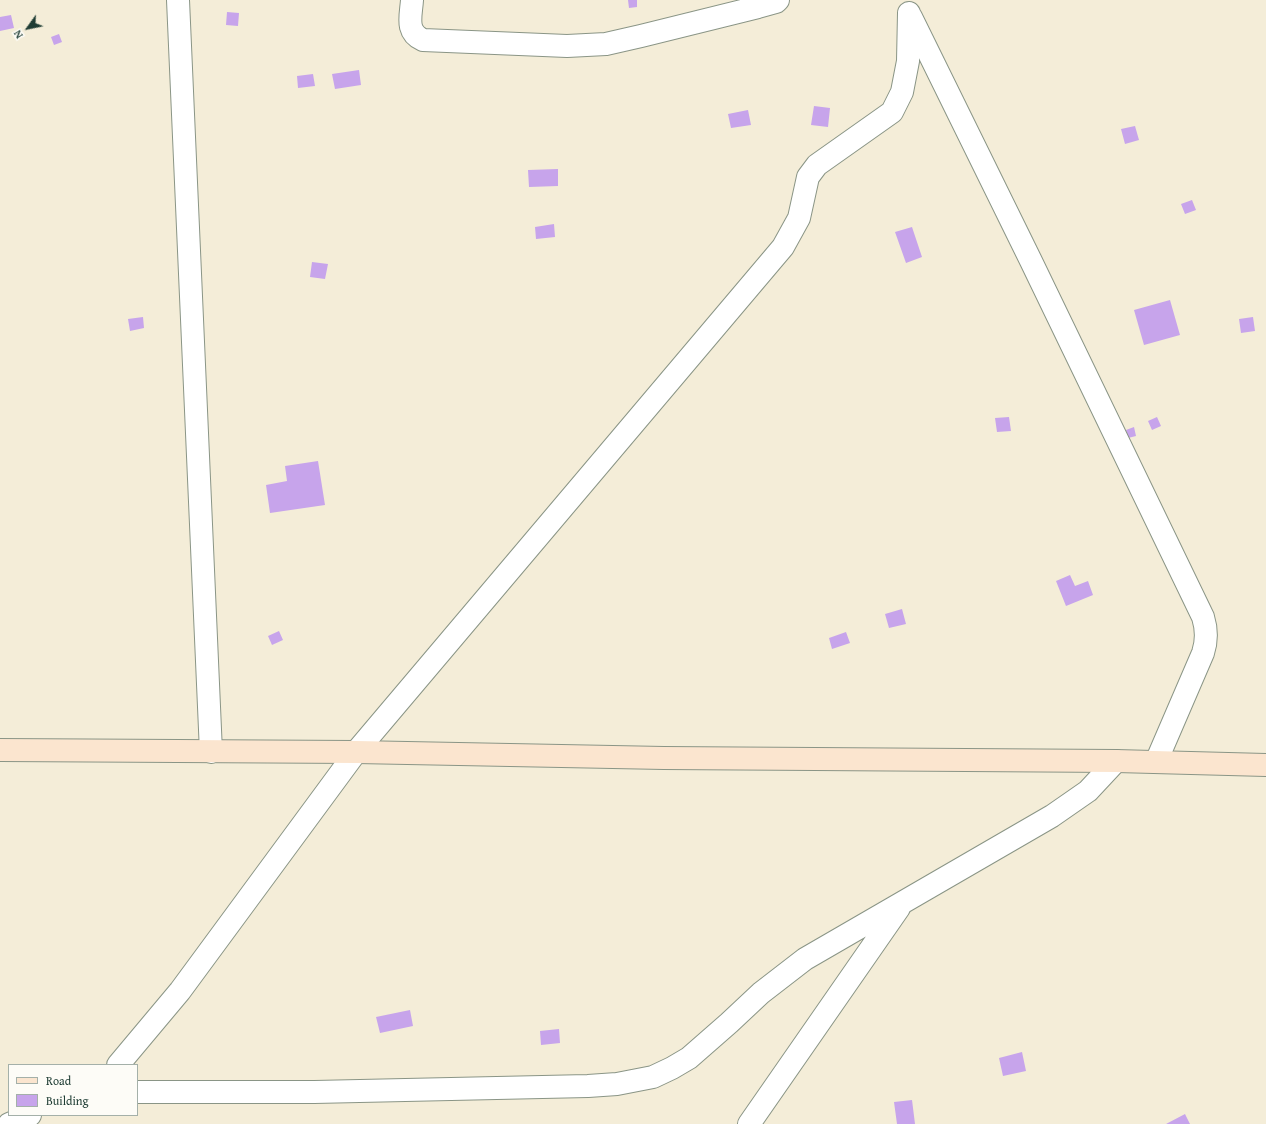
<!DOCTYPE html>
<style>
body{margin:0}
#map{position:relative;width:1266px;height:1124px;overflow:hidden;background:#f4edd8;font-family:"Gentium Book Plus",serif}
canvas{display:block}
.legend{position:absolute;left:8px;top:1064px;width:130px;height:52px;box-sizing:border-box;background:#fdfcf7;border:1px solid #a4b0a9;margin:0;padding:5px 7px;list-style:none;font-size:12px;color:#1f3d34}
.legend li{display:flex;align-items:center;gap:8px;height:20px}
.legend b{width:20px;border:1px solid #a4b0a9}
.north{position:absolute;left:8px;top:8px;width:40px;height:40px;-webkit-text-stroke:3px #fdfcf7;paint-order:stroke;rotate:237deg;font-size:11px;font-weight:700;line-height:16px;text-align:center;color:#1f3d34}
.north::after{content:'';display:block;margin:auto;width:14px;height:18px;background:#1f3d34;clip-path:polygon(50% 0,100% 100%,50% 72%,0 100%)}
</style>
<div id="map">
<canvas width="1266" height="1124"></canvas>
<ul class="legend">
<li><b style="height:5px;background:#fbe5cf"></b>Road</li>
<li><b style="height:11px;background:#c7a4eb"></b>Building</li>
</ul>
<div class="north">N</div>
</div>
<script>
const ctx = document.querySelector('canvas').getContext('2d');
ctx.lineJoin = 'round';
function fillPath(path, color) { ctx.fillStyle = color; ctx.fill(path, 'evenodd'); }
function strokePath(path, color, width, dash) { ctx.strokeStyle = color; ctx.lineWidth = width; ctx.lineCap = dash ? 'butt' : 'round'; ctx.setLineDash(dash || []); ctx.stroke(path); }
fillPath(new Path2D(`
 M628 0H637V7L629 8Z
 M227 12 239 13 238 26 226 25Z
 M11 15 14 28 0 31V17Z
 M59 34 62 42 54 45 51 37Z
 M359 70 361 85 335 89 332 74Z
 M313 74 315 86 298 88 297 76Z
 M814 106 830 108 828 127 811 125Z
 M748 110 751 125 731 128 728 114Z
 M1135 126 1139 140 1125 144 1121 129Z
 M558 169V186L529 187 528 170Z
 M1192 200 1196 210 1185 214 1181 204Z
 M554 224 555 237 536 239 535 227Z
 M912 227 922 257 906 263 895 232Z
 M312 262 328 264 325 279 310 277Z
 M1170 300 1180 335 1144 345 1134 310Z
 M143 317 144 328 130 331 128 319Z
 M1253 317 1255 331 1241 333 1239 319Z
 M1009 417 1011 431 997 432 995 418Z
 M1157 417 1161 426 1152 430 1148 421Z
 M1134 427 1136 436 1128 438 1126 430Z
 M318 461 325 505 270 513 266 485 287 481 285 466Z
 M1070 575 1075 586 1088 581 1093 595 1066 606 1056 581Z
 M902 609 906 624 889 628 885 614Z
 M279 631 283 640 272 645 268 636Z
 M846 632 850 643 832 649 829 638Z
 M410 1010 413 1026 380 1033 376 1017Z
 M559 1029 560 1043 541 1045 540 1031Z
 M1022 1052 1026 1071 1003 1076 999 1058Z
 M912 1100 915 1124H897L894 1102Z
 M1185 1114 1190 1124H1166Z`), '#c7a4eb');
const street = new Path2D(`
 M178 0 211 752
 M412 0C411 16 405 32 423 40L567 46 606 44 641 36 758 7 776 2 778 0
 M911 17 1031 261 1203 617C1207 630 1207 641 1203 653L1156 762
 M118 1065 180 991 356 752 783 247 799 218 808 177 817 165 892 112 902 92 908 61 909 13
 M137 1092H314L588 1086 617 1084 653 1077 672 1068 689 1058 729 1023 761 993 805 959 1052 816 1088 791 1116 761
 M9 1124 30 1115
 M749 1124 899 908`);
const secondary = new Path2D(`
 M0 750 356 752 664 758 1116 761 1266 765`);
strokePath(street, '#8a9586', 24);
strokePath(secondary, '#8a9586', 24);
strokePath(street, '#fff', 22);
strokePath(secondary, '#fbe5cf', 22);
</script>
